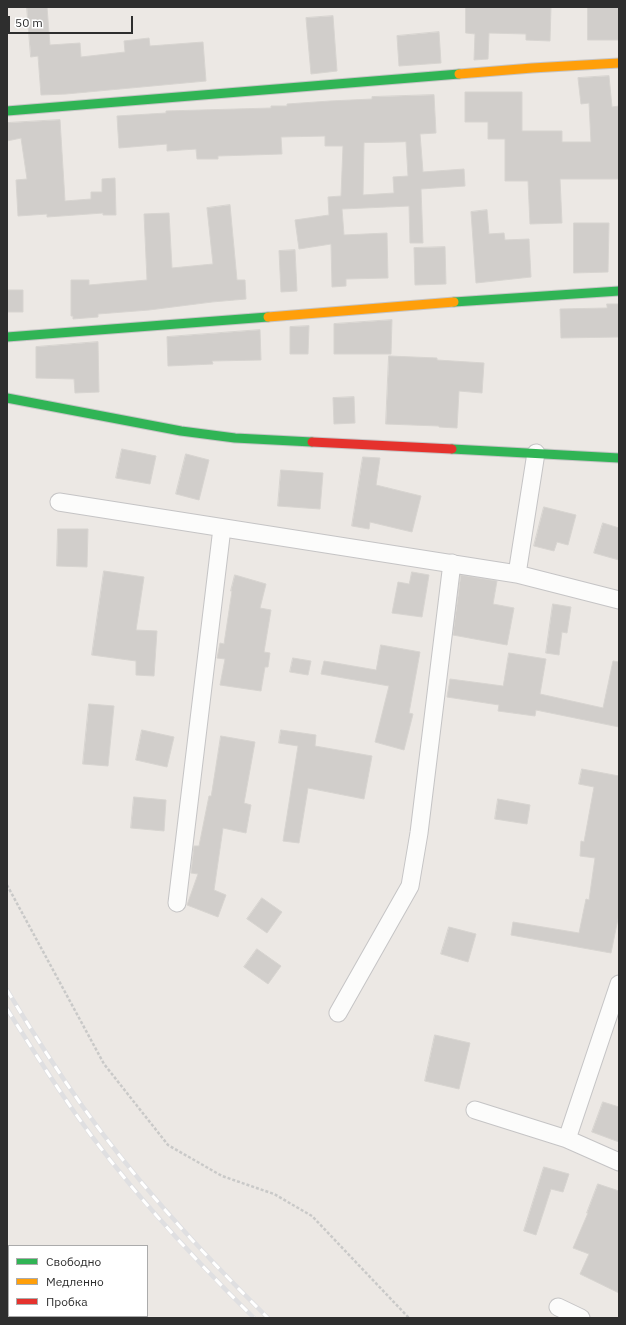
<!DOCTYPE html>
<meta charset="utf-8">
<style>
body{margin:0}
#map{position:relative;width:626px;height:1325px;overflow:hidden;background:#ece8e4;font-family:"IBM Plex Sans",sans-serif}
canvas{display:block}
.frame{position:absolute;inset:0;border:8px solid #2e2e2e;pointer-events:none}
.legend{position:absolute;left:8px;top:1245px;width:140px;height:72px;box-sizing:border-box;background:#fff;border:1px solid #ababab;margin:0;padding:5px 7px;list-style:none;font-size:12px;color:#2e2e2e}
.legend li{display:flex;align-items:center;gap:8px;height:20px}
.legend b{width:20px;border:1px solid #ababab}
.scale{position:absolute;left:8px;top:16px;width:125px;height:18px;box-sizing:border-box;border:2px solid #2e2e2e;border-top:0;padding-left:5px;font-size:12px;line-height:14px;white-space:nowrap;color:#2e2e2e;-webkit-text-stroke:3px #fff;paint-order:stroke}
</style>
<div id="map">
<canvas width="626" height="1325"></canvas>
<div class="frame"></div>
<ul class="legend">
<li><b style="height:5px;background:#30b455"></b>Свободно</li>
<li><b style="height:5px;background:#ff9f0a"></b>Медленно</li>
<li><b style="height:5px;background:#e5322d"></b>Пробка</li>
</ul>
<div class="scale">50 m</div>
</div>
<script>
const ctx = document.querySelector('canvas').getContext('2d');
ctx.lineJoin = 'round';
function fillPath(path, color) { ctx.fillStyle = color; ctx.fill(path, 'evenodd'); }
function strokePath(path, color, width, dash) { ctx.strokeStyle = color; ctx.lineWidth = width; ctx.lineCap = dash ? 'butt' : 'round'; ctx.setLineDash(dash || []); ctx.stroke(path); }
const building = new Path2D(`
 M27 7H47L50 45 80 43 81 57 125 52 124 41 149 38 150 46 203 42 206 81 66 94 41 95 38 56 31 57Z
 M466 7H551L550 41 526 40V34L489 33 488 59 474 60 475 34 466 33Z
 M588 7H619V40H588Z
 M333 16 337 71 311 74 306 18Z
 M439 32 441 63 399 66 397 36Z
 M609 76 612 107 619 106V179H560L562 223 530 224 528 181H505V139H488V122H465V92H522V131H562V142H591L589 103 581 104 578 78Z
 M434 95 436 133 420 134 423 172 464 169 465 186 421 189 423 243H410L409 206 342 209 344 235 387 233 388 278 346 279V286L332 287 331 244 299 249 295 220 329 215 328 197 341 196 343 146H325V136L281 137 282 154 218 156V159H197L196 149 167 151V144L119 148 117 116 166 113V111L271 108V106H287V104L330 101 372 99V97ZM406 142 408 176 393 177 394 193 363 195 364 143Z
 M60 120 65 201 91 199V192H102V179L115 178 116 215H103V213L47 217V214L18 216 16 180 27 179 21 138 7 141V123Z
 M230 205 237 280H245L246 299 212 302 149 310 98 314V317L73 319V316H71V280H89V285L147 280 144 214 169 213 172 268 213 264 207 208Z
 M487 210 489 234 504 233 505 240 529 239 531 277 476 283 471 212Z
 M574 223H609L608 272 574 273Z
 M445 247 446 284 415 285 414 248Z
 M295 250 297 291 281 292 279 251Z
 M7 290H23V312H7Z
 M607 304H619V337L561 338 560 309 607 308Z
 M392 320 391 354H334V324Z
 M309 326 308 354H290V327Z
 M260 330 261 360 212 361 213 364 168 366 167 337Z
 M98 342 99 392 75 393 74 379 36 378V347Z
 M389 356 437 358V360L484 363 482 393 459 391 457 428 439 427V426L386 424Z
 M354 397 355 423 334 424 333 398Z
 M122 449 156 456 150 484 116 478Z
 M186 454 209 460 199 500 176 494Z
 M363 457 380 458 376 485 421 496 412 532 370 522 369 529 352 526Z
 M281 470 323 473 320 509 278 506Z
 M544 507 576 515 568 545 557 542 554 551 534 546Z
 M603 523 619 528V560L594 553Z
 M58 529H88L87 567 57 566Z
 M104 571 144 577 136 630 157 631 154 676 136 675V661L92 655Z
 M412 572 429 575 422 617 392 613 398 582 409 584Z
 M235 575 266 584 260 608 271 610 264 652 270 653 268 667H265L261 691 220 685 225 659 217 658 220 643 224 644 232 591H231Z
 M461 575 497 581 493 604 514 608 507 645 453 635Z
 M553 604 571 607 567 633 562 632 559 655 546 653Z
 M381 645 420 652 409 713 413 714 404 750 375 742 389 686 321 674 324 661 376 670Z
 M509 653 546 659 540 694 603 708 613 661 619 662V727L536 710 535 716 498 711 499 705 447 697 450 679 503 686Z
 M293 658 311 661 308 675 290 672Z
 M89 704 114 706 108 766 83 764Z
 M142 730 174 737 167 767 136 760Z
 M281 730 316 735 315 746 372 756 364 799 308 788 299 843 283 841 298 746 279 743Z
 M221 736 255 742 244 803 251 805 246 833 223 828 214 890 226 895 218 917 187 905 198 874 191 873 194 846H199L209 796H211Z
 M582 769 619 776V914L611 953 511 935 513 922 579 933 586 899 589 900 595 858 580 856 581 841 584 842 594 787 579 784Z
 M134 797 166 800 164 831 131 828Z
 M498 799 530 805 527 824 495 819Z
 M262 898 282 912 267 933 247 919Z
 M449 927 476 934 468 962 441 954Z
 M257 949 281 966 268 984 244 967Z
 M435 1035 470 1043 459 1089 425 1081Z
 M603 1102 619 1107V1142L592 1132Z
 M544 1167 569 1174 563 1192 551 1189 536 1235 524 1231Z
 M598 1184 619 1191V1293L580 1274 589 1254 573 1248 588 1213H587Z`);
fillPath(building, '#d1cecb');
strokePath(building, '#d7d4d0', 1);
const street = new Path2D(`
 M59 502 517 574 619 600
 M517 574 536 453
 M177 903 222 528
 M338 1013 410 886 419 833 452 563
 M475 1110 567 1139 619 1162
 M567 1139 619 984
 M558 1307 581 1318`);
const fast = new Path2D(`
 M7 111 459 74
 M454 302 619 291
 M7 337 268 317
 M7 398 181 431 235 438 312 442
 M452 449 619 458`);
const slow = new Path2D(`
 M459 74 532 68 619 63
 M268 317 454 302`);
const jam = new Path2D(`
 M312 442 452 449`);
strokePath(street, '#c5c4c5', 19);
strokePath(fast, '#c5c4c5', 11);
strokePath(slow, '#c5c4c5', 11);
strokePath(jam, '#c5c4c5', 11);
strokePath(new Path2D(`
 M7 885 104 1064 168 1145 222 1176 274 1194 312 1216 409 1318`), '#c9c9c8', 2.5, [3, 2]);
strokePath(street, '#fcfcfb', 17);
strokePath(fast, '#30b455', 9);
strokePath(slow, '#ff9f0a', 9);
strokePath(jam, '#e5322d', 9);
const rail = new Path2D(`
 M7 990C31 1030 56 1069 83 1107 137 1183 201 1252 268 1318
 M7 1009C29 1044 51 1079 75 1113 127 1187 189 1254 254 1318`);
strokePath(rail, '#dfdfe1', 4.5);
strokePath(rail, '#fff', 3, [9]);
</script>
